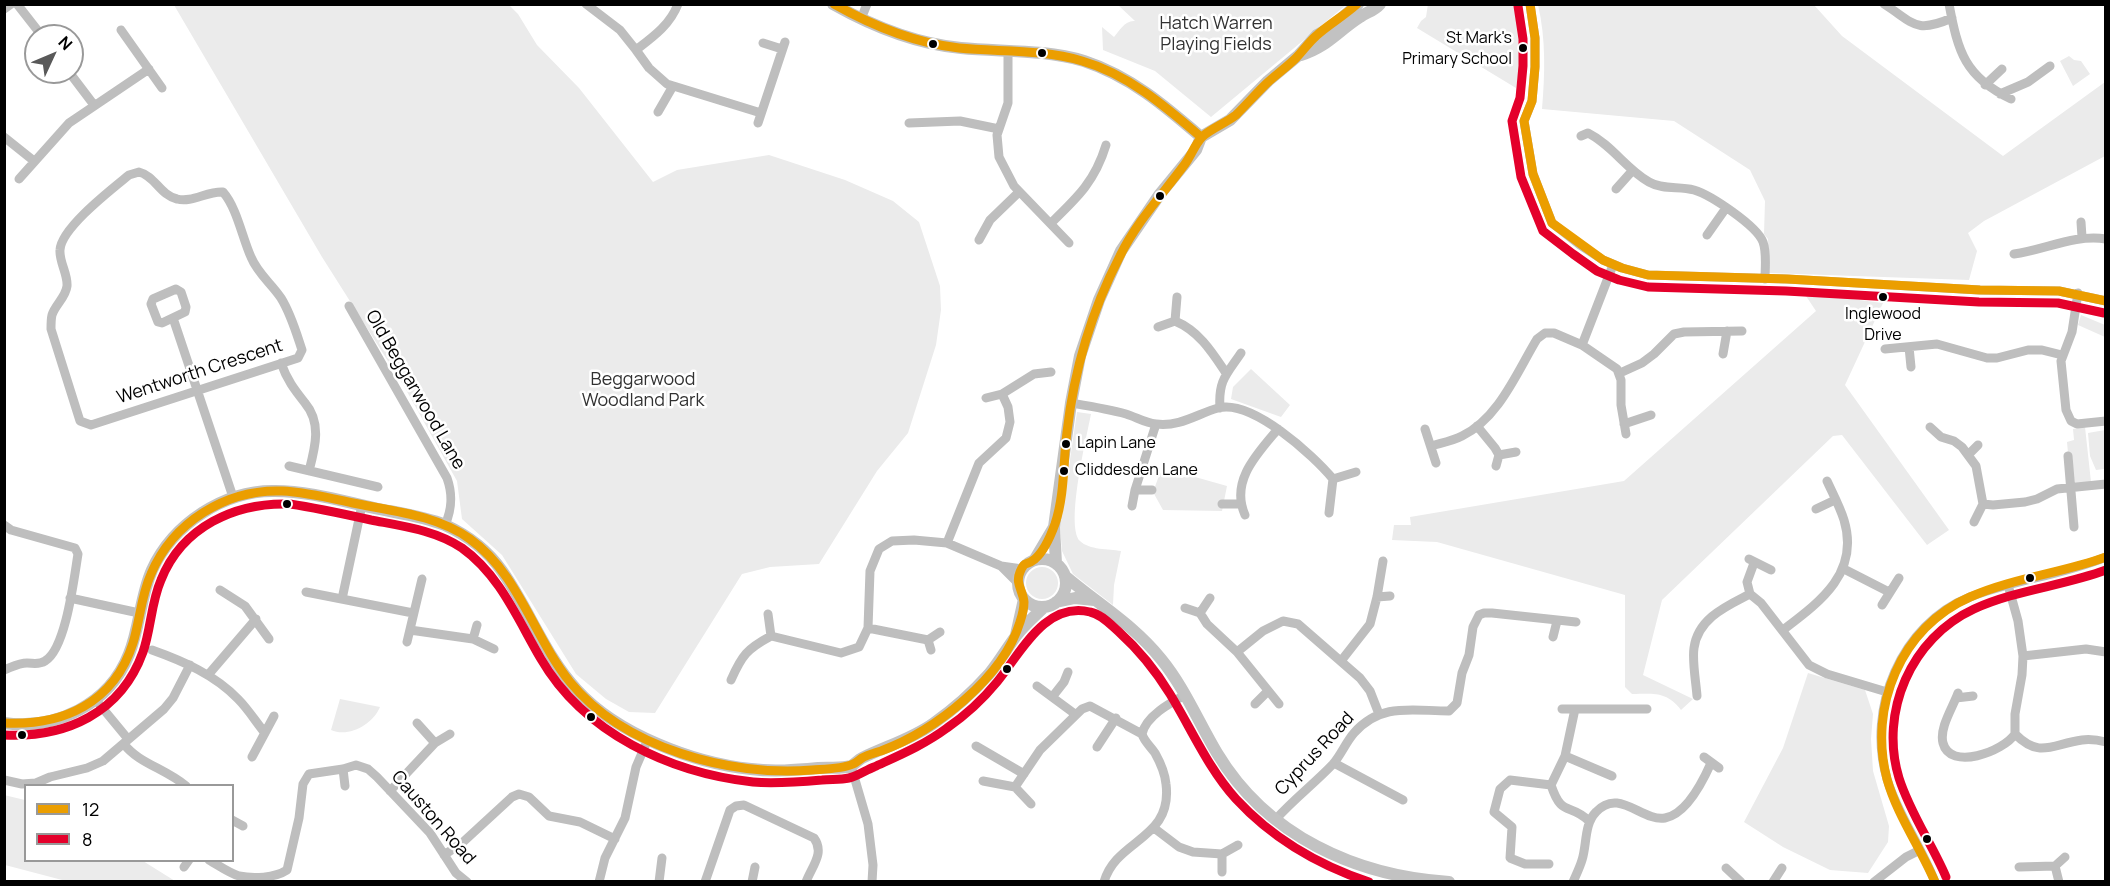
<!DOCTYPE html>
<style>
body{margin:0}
#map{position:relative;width:2110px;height:886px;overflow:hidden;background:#fff;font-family:Manrope,sans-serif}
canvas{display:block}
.frame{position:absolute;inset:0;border:6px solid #000;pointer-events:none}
.legend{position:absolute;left:24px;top:784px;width:210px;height:78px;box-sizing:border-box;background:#fff;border:2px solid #999;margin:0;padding:8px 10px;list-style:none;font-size:18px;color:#000}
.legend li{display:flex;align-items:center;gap:12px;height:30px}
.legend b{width:30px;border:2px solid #999}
.north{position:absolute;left:24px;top:24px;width:60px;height:60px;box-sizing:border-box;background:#fff;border:2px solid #999;border-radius:50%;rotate:46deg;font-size:16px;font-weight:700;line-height:24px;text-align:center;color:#000}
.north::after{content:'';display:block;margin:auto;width:21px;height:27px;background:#595959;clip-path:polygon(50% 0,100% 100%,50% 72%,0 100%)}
</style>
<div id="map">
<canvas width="2110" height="886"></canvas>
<div class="frame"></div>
<ul class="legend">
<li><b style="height:8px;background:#eb9e00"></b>12</li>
<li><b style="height:8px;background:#e4002b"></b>8</li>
</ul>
<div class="north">N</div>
</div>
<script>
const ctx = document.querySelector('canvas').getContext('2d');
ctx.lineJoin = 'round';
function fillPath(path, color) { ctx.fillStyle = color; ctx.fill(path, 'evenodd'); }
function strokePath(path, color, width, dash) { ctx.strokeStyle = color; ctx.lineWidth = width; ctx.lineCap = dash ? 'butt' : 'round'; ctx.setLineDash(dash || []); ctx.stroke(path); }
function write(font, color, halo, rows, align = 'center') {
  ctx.font = font + ' Manrope,sans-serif'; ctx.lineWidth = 5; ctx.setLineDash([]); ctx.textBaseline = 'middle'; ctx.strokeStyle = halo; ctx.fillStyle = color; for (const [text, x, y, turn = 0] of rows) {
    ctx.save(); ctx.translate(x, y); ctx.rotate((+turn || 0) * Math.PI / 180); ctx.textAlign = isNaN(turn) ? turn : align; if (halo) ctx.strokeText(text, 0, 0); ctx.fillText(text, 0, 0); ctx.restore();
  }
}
fillPath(new Path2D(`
 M1428 4 1520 5 1525 27 1524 40 1516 88 1417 28 1421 21 1426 17Z
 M174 5H509L518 14 537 45 579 88 653 182 677 170 769 155 845 180 893 201 919 222 940 286 941 310 936 345 908 433 877 471 819 564 770 567 742 574 655 713 629 712 606 699 576 674 502 555 462 519 457 481 405 388 322 257Z
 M1118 5H1346L1211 117 1155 71 1103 50 1102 27 1114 37C1119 31 1125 20 1135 21Z
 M1538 5H1814L1842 36 2003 156 2105 82V156L1984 221 1968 233 1977 251 1969 280 1769 273 1768 239 1764 234 1765 201 1750 170 1674 121 1542 109C1545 75 1546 38 1538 5Z
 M2069 56 2074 60 2081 61 2090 74 2073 86 2060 61Z
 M1804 293 1883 303 1845 385 1949 530 1927 545 1842 435 1833 436 1662 600 1643 675 1693 699 1681 710C1666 691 1654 694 1632 694L1625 687V595L1437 542 1392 540 1394 525H1411L1410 517 1624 481 1816 311Z
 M2081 315 2105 325V337L2078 325Z
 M1251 369 1290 405 1281 417 1231 399 1233 387Z
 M1077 412 1091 414C1087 435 1065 526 1080 541 1089 550 1109 549 1121 551L1114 585 1113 605 1073 574 1062 551 1060 527Z
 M2085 427 2091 482 2071 486 2067 442 2074 440 2073 429Z
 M2105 430V467L2104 469 2096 470 2090 456 2088 433Z
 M1160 473 1182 478 1188 475 1227 486 1222 511 1163 510 1153 492Z
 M1026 583a16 16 0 1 1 32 0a16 16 0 1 1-32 0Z
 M1808 673 1865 690 1873 714 1871 739 1873 771 1889 826 1888 842 1868 873 1830 870 1783 847 1744 822 1783 748Z
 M340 699 380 707C373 724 349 738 331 730Z
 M4 795 25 800 26 860 143 861 175 881H66L5 865Z`), '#ebebeb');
strokePath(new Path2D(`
 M17 4 42 36
 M586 4 620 30 636 50C653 37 670 25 678 4
 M1530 4 1535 38V67L1532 101 1524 121 1533 174 1552 223 1580 245 1603 260 1622 268 1648 275 1787 279 1980 290 2059 291 2106 301
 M1884 4C1914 23 1915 34 1952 18
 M1949 4C1958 52 1965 77 2011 99
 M4 9 11 4
 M861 19 867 4
 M121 30 162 88
 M763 43 782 49
 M636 50 649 68 667 84 761 113
 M1008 51V103L997 135 999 157 1014 186 1069 243
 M69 72 94 105
 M1985 85 2002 69
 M2000 94 2028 82 2050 66
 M658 112 673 86
 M758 123 785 42
 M909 123 960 121 999 129
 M1581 136 1588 133C1612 145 1626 169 1649 182 1663 190 1679 186 1694 190 1711 195 1757 226 1763 242 1767 253 1765 267 1765 279
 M4 137 34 161
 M139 172C155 176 160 195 177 199 192 203 207 191 223 192 237 208 242 237 251 257 258 274 271 283 281 298 291 314 296 332 302 350L298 358 91 425 80 421 51 329C51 325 51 319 52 315 55 305 66 297 67 286 68 274 59 262 60 250 61 228 112 189 129 175Z
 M19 179 69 123 149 69
 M1616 189 1633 170
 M2081 222 2082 237
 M1051 223C1078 197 1095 181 1106 145
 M1707 235 1726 208
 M979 240 990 220 1019 192
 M2014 254C2045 250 2074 234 2106 239
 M176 289 181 292 186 307 185 312 162 323 158 322 151 304 153 299Z
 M2078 293 2072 332 2061 361 2066 410 2071 421 2077 424 2106 421
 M349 306 447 478C453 495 452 509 445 525
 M173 318 233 497
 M1175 321C1199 331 1212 352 1226 373
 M1158 327 1175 321 1177 297
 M1582 345 1613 265
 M1909 347 1911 367
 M1885 349 1937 344 1987 358H1997L2028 350H2042L2062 355
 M1723 354 1727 331
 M281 363C287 380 294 389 305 403 322 423 315 448 309 471
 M1620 373 1642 363 1654 354 1674 334 1684 332 1742 331
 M986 398 1002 394 1034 374 1051 372
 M1071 403C1089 406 1108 409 1126 414 1136 417 1145 423 1156 424 1180 427 1197 414 1218 408 1252 399 1313 455 1333 479
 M1220 408C1218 380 1227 374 1241 353
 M1624 424 1651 415
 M1477 426 1495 448 1499 455 1496 466
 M1930 427 1941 437 1954 441 1962 447 1976 466 1983 504 1974 522
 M1425 429 1436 463
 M1431 446C1441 443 1452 441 1462 436 1499 418 1517 372 1537 339L1545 333H1554L1582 345 1617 369 1621 380V405L1626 434
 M1969 454 1978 445
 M1499 455 1516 452
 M2068 456 2074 527
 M289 466 378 487
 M1135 490H1152
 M1222 504H1240
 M1983 504 1993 505 2025 502 2037 499 2057 489 2106 484
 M1132 506 1135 490 1156 424
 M1816 509 1835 500
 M1329 513 1333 479 1356 472
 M1245 515C1230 481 1257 454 1278 429
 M4 525 11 530 75 548 78 554C74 578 66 649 45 661 39 665 33 663 27 663 19 663 12 667 4 670
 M947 543 979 463 1006 438 1010 422 1008 407 1002 394
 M1749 559 1771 570
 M1754 563 1747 582 1750 594 1761 603 1809 665 1827 674 1887 692
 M1001 566 1017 582
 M1844 569 1889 592
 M2008 585 2018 621 2023 656 2022 675 2015 714V734C2040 759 2052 744 2082 740 2090 739 2098 740 2106 742
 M220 590 245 606 269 639
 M306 592 413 613
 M1377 597 1390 596
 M70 598 139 613
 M342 599 362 505
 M1882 605 1899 578
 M1185 608 1200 613 1210 598
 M1200 613 1207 624 1237 652 1279 704
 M868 628 928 640
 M410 630 473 639 494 649
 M1783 630C1820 602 1860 573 1844 520 1840 507 1833 494 1827 481
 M771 636 841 653 859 647 868 628 870 571 879 549 892 541 914 540 947 543 1001 566 1022 569
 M1553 637 1557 621
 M473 639 477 625
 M407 642 422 579
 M152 650C183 661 215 675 238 699 248 709 256 722 265 733
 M931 650 928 640 940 632
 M1237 652 1263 631 1283 621 1298 624 1360 678 1370 691 1379 714
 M2023 656 2086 649 2106 652
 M1341 661 1370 624 1377 597 1383 561
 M208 675 256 619
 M731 680C742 655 747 649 771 636L768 614
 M1037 686 1075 714
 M1958 693C1953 707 1939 728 1943 743 1950 771 2003 752 2015 734
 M1053 696 1064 682 1068 672
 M1697 696C1696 682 1692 661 1694 648 1698 618 1727 606 1750 594
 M1956 698 1973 696
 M95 699 128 739
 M1255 704 1268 691
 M1562 709H1647
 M417 723 435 743
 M1142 734C1146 716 1170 703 1185 695
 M124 744C138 763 166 769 186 786
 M976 746 1024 774
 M1097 747 1116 718
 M1565 756 1612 776
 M252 757 274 716
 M1704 757 1719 768
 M1334 763 1403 800
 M851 766 868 824 873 865 872 882
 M343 769 345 786
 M4 780 22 784 36 783 50 777 87 768 103 761 164 709 173 698 190 665
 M983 781 1015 787 1031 804
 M1551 785 1565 756 1575 709
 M1015 787 1040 750 1082 709 1090 706 1142 734
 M390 791 435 743 450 734
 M1276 819C1294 799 1315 783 1333 764 1341 755 1346 742 1354 733 1381 702 1413 711 1449 711L1457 703 1462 673 1469 655 1473 627 1479 615 1484 613H1492L1576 622
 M232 820 243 826
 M1154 828 1179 847 1193 852 1222 854 1238 845
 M1222 854V872
 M444 855 462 843 512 797 519 794 529 797 549 816 580 822 615 839
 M209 860C218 865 229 873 239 876 253 879 275 878 287 870L299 818 303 784 309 774 343 769 356 765 368 769 377 777 430 833 456 873 467 882
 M1549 864H1525L1510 858 1512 827 1494 812 1500 789 1510 780 1551 785C1562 818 1569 802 1589 821
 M2055 866 2059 882
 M184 867 189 860
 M2019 867 2055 866 2065 857
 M1726 868 1741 882
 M599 882 605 858 625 818 636 767 648 739
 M659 882 662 858
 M705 882 730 810 736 806 744 805 814 838C825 853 812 866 806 882
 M752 882 755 867
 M1104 882C1116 839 1173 840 1166 784 1165 773 1160 762 1155 753 1150 746 1144 741 1142 734
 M1573 882C1576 875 1580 867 1582 860 1587 845 1584 824 1596 812 1619 787 1642 822 1665 818 1687 814 1703 781 1711 763
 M1773 882 1782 868
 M1874 882 1906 857 1920 850
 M1935 882C1921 846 1898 815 1887 779 1866 709 1901 624 1970 597 2014 580 2062 575 2106 557`), '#bebebe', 9);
strokePath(new Path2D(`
 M833 4C872 26 917 44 961 48 1002 52 1044 49 1084 61 1130 76 1165 106 1201 137
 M1301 55C1327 47 1338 31 1360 17 1367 12 1374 11 1380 4
 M1018 583a24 24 0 1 1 48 0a24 24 0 1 1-48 0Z
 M1035 559 1054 527
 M1056 563 1054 527 1071 403 1080 356 1099 300 1121 251 1160 194 1196 150 1201 137 1230 120 1268 81 1299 55 1317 35 1330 28 1358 4
 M1065 576C1098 604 1134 625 1161 659 1184 687 1198 721 1217 753 1267 836 1356 876 1449 882
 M1056 602 1075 598 1094 600
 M1016 635 1024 599
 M4 723C56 730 109 705 129 654 140 627 140 597 152 570 173 524 224 490 275 491 308 491 342 501 374 508 398 513 423 516 445 525 467 535 488 551 502 571 529 609 545 656 577 690 617 734 693 763 751 769 773 772 796 770 818 768 828 767 842 769 851 766 855 764 858 760 862 758 886 746 912 739 934 723 954 709 973 692 989 674 999 662 1007 648 1016 636 1024 625 1035 616 1044 607`), '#c2c2c2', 12);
strokePath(new Path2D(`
 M834 4C873 26 914 43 959 48 1000 52 1042 49 1082 61 1128 74 1166 107 1201 137
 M1530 4 1535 38V67L1532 101 1524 121 1533 174 1552 223 1603 260 1622 268 1648 275 1787 279 1980 290 2059 291 2106 301
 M4 723C63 726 114 703 133 643 140 620 141 596 151 574 173 522 226 489 282 491 306 492 330 498 353 503 392 511 437 515 470 539 519 574 533 636 570 682 624 748 730 777 812 770 825 769 842 769 853 764 856 763 859 760 862 758 865 756 877 752 881 751 935 731 1003 678 1020 622 1022 616 1024 608 1024 602 1023 590 1015 584 1020 572 1025 560 1025 567 1035 559 1044 551 1051 535 1055 524 1065 494 1063 462 1067 432 1074 371 1092 310 1120 256 1137 221 1163 194 1185 164 1191 156 1195 144 1202 137 1210 129 1226 123 1236 115 1246 105 1255 95 1265 85 1274 76 1286 68 1296 58 1303 51 1309 42 1316 36 1329 24 1344 16 1357 4
 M1935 882C1920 847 1897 815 1887 779 1868 707 1901 627 1970 597 2013 578 2062 573 2106 557`), '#eb9e00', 9);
strokePath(new Path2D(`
 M1518 6 1523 39V66L1520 98 1512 121 1521 177 1543 231 1573 254 1597 271 1619 280 1648 287 1786 291 1979 302 2058 303 2104 313
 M4 735C66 738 121 713 143 652 151 629 151 603 161 580 182 527 235 502 290 504 317 508 344 514 371 520 402 526 435 530 462 548 500 575 518 620 541 659 584 733 670 773 753 782 776 784 799 782 822 780 831 779 840 780 849 778 858 776 866 770 874 767 900 755 924 745 947 728 966 715 983 699 997 682 1020 654 1045 601 1090 612 1101 614 1110 624 1118 631 1139 650 1156 671 1170 694 1192 730 1208 768 1236 799 1272 838 1318 865 1369 882
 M1946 877C1932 844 1910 813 1899 778 1879 712 1911 638 1974 609 2015 590 2063 586 2106 570`), '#e4002b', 9);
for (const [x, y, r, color] of [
 [933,44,5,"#000"],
 [1523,48,5,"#000"],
 [1042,53,5,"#000"],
 [1160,196,5,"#000"],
 [1883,297,5,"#000"],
 [1066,444,5,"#000"],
 [1064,471,5,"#000"],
 [287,504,5,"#000"],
 [2030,578,5,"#000"],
 [1007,669,5,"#000"],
 [591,717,5,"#000"],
 [22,735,5,"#000"],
 [1927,839,5,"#000"]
]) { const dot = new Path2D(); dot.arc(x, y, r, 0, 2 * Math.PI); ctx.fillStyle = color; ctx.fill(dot); strokePath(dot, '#fff', 2); }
write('16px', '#000', '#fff', [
 ["St Mark's",1512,39,"right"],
 ["Primary School",1512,60,"right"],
 ["Inglewood",1883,315,"center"],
 ["Drive",1883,336,"center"],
 ["Lapin Lane",1077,444],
 ["Cliddesden Lane",1075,471]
], 'left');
write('18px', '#313131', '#fff', [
 ["Hatch Warren",1216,24],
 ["Playing Fields",1216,45],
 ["Beggarwood",643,380],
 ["Woodland Park",643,401]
]);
write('18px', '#000', '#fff', [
 ["Wentworth Crescent",200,372,-18],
 ["Old Beggarwood Lane",415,390,60],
 ["Cyprus Road",1315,754,-47],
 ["Causton Road",433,818,49]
]);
</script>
